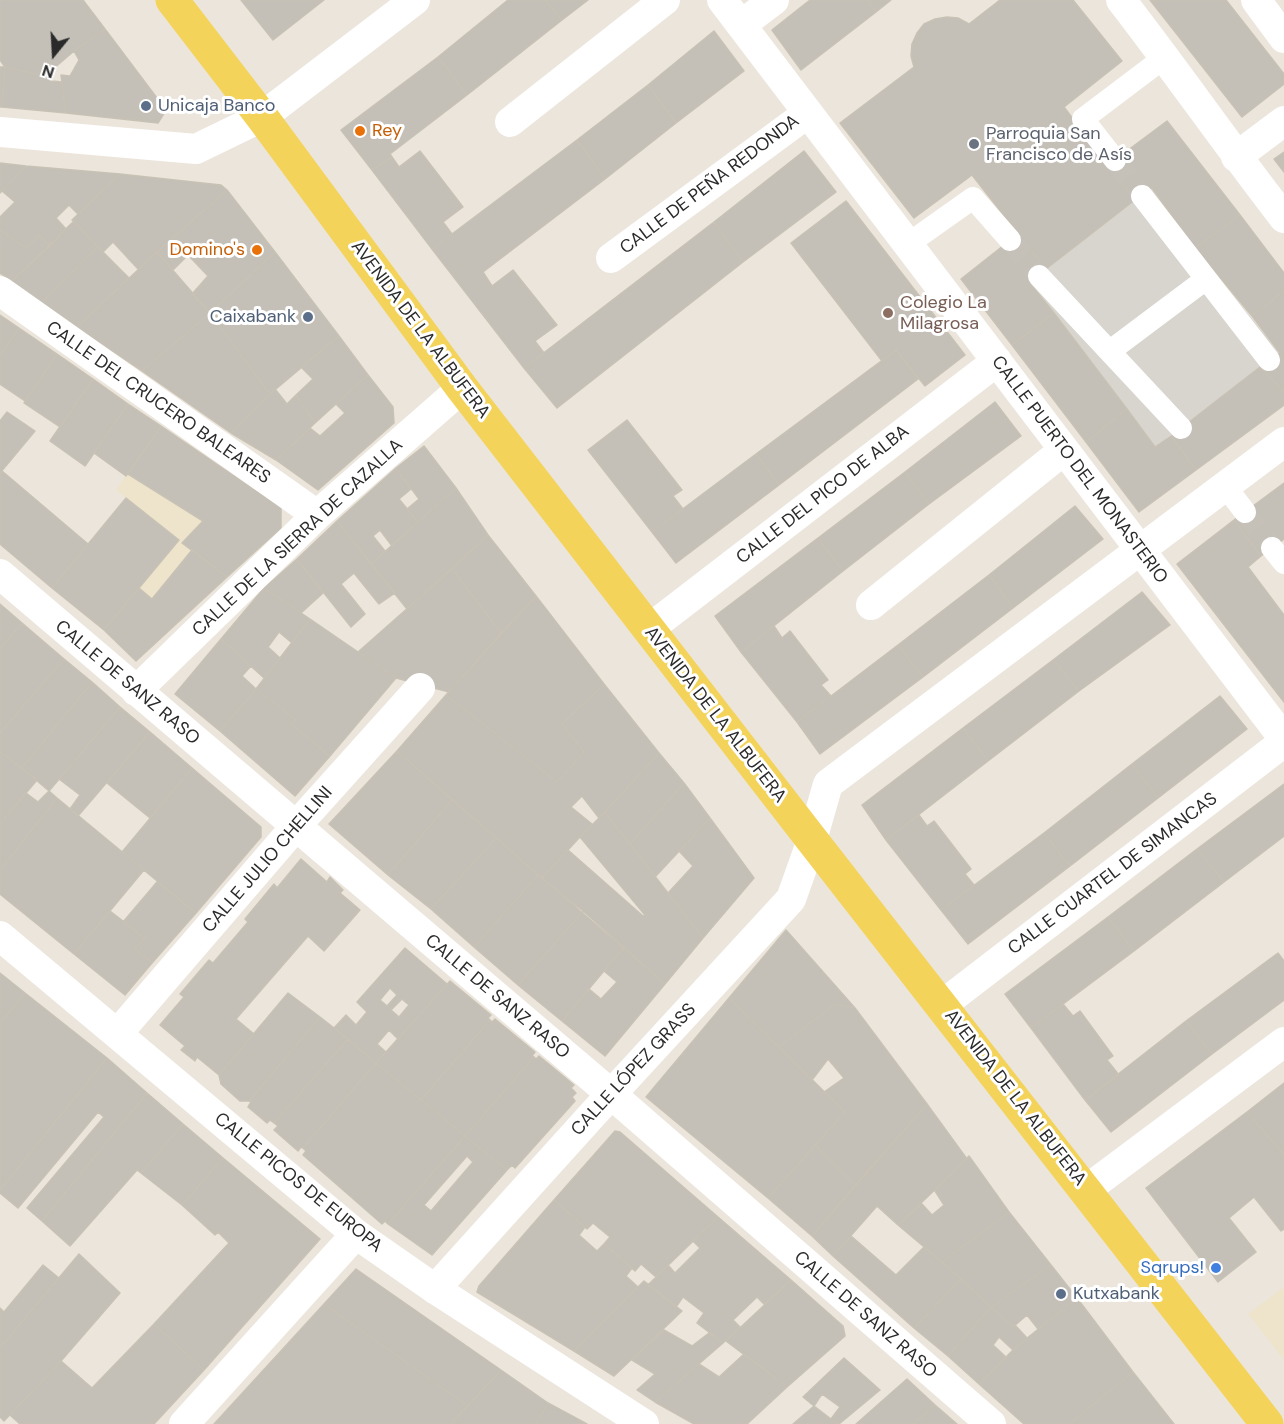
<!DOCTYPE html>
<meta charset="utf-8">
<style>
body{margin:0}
#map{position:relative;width:1284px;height:1424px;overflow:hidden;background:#ece5dc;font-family:"DM Sans",sans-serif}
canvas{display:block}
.north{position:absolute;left:24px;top:24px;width:60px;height:60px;-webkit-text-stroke:4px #fff;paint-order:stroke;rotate:198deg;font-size:16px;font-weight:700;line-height:24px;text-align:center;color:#2a2a2a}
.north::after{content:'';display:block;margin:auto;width:21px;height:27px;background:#2a2a2a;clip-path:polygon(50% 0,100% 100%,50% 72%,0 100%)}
</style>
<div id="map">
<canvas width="1284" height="1424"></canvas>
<div class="north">N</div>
</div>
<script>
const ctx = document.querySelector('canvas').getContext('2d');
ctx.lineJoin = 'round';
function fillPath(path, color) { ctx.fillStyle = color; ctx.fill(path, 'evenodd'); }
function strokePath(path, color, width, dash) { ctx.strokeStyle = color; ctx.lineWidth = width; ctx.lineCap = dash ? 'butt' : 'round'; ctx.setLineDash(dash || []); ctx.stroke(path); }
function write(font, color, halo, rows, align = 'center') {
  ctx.font = font + ' "DM Sans",sans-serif'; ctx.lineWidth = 6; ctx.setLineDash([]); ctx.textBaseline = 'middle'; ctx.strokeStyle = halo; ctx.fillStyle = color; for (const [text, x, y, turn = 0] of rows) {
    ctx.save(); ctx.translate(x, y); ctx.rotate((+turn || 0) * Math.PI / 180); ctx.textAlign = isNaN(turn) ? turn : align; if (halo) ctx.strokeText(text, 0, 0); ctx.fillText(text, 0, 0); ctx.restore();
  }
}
fillPath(new Path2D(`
 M161 426 281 508V528L136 661 104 630 178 540 116 490Z
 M1284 1287V1360L1248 1314Z`), '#eee4cb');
fillPath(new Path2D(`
 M1152 188 1195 248 1280 353 1155 447 1029 282Z`), '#d8d5cf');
const building = new Path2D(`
 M0 0H83L105 29 74 51 45 76 5 67 0 60Z
 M241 0H324L273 40Z
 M508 0H545L562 20 467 95 438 57Z
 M545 0H588L562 20Z
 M810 0H867L876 12 801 70 772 30Z
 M867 0H891L876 12Z
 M1000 0H1073L1122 61 1064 107 1135 200 1046 269 972 175 914 218 840 123 914 67 911 56 912 44 917 33 924 24 935 19 947 17 958 18 969 24Z
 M1150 0H1226L1284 74V84L1242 117Z
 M105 29 166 110 158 123 66 113 61 75 70 76 79 60 74 51Z
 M714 31 744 71 676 123 648 85Z
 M438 57 467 95 390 154 392 157 372 170 341 130Z
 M0 67H5L2 107H0Z
 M5 67 45 76 54 68 52 81 62 82 66 113 2 107Z
 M648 85 676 123 605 179 577 140Z
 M1167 121 1240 215 1195 248 1152 188 1135 200 1108 165Z
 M577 140 605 179 483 272 492 286 513 270 557 325 535 341 544 353 524 368 432 249Z
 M420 151 463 207 443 222 452 234 432 249 372 170 392 157 399 167Z
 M804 151 836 192 743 262 714 222Z
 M1284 152V172L1274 159Z
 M0 163 26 166 0 193Z
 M26 166 120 174 78 214 69 205 56 218 66 229 50 246 39 235 26 248 0 230V217L15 202 2 191Z
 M120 174 221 185 227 190 138 269 113 242 103 252 72 220Z
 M227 190 275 252 210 313 192 294 208 276 188 255 173 270 157 252Z
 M846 201 965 355 925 386 896 350 882 361 791 243Z
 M1240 215 1284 273V291L1252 316 1195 248Z
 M74 221 98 247 42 302 12 281Z
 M714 222 743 262 557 408 524 368Z
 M0 230 26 248 39 235 50 246 12 281 0 273Z
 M1018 234 1046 269 1029 282 1054 313 1012 345 961 279Z
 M98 247 129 278 77 327 42 302Z
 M157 252 210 313 142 371 77 327Z
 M275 252 339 336 270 394 210 313Z
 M1284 291V392L1260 367 1280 353 1252 316Z
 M210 313 270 394 231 433 142 371Z
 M1054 313 1127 409 1086 442 1012 345Z
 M0 315 19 328 0 356Z
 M19 328 57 354 25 401 0 384V356Z
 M339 336 368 375 315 423 296 395 313 379 301 367Z
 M896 350 918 379 779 485 756 454Z
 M57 354 93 379 60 427 24 403Z
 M1260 367 1284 392V405L1196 470 1171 436Z
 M368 375 393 407 394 423 318 490 276 460 310 428 320 436 345 413 336 404Z
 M93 379 128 404 85 466 50 441Z
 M275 389 287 404 296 395 315 423 276 460 231 433Z
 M995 402 1021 436 929 504 905 472Z
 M128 404 161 426 126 476 94 453Z
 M1127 409 1155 447 1171 436 1196 470 1139 512 1086 442Z
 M7 412 35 431 0 473V421Z
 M627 420 682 490 673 496 683 509 652 532 588 450Z
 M161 426 281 508V528L227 577 182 543 203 521 128 474Z
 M424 446 456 488 418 522 407 509 419 499 396 468Z
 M756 454 779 485 676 563 652 532Z
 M396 468 411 489 399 499 418 522 392 546 380 530 373 536 385 551 371 564 337 521Z
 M2 471 88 544 52 588 0 544V473Z
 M905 472 929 504 843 571 818 538Z
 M1284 483V539L1261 556 1234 520Z
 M456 488 488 535 407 609 371 564Z
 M126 498 179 540 104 630 52 588Z
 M1075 506 1103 539 1013 608 989 575Z
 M1234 520 1261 556 1248 567 1284 615V702L1177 564Z
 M337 521 395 593 379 604 354 573 341 584 365 614 351 627 297 559Z
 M488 535 536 596 501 633 452 569Z
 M818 538 843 571 741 652 715 616Z
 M192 550 227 577 136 661 104 630 139 588 152 599Z
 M297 559 323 593 301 613 264 588Z
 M452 569 501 633 449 692 396 678 358 652Z
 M989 575 1013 608 923 677 898 645Z
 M264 588 310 619 292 643 279 632 268 647 280 658 264 678 221 639Z
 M1142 592 1170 625 1079 691 1053 660Z
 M536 596 604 684 562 724 584 752 557 782 446 695Z
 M0 604 22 623 0 649Z
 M310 619 396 678 330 756 291 724 296 720 256 689Z
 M22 623 64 659 0 733V649Z
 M774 626 782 638 790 631 828 680 821 685 831 696 797 722 741 652Z
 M221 639 251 666 242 676 256 689 220 731 175 694Z
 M898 645 923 677 820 754 797 722Z
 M64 659 92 682 22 768 0 752V733Z
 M1053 660 1079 691 988 761 963 728Z
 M92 682 120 707 49 791 22 768Z
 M604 684 659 753 599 818 582 796 571 807 592 824 542 878 397 751 446 695 557 782 584 752 562 724Z
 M256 689 296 720 291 724 330 756 295 796 220 731Z
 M1220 696 1247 729 1158 798 1132 764Z
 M120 707 150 732 78 816 70 809 80 795 59 779Z
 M963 728 988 761 886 840 862 805Z
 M150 732 192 768 150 818 107 783Z
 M397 751 452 800 388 875 329 824Z
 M0 752 37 780 0 824Z
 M659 753 684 783 630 844 605 812Z
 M1132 764 1158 798 1070 866 1044 833Z
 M192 768 261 827V837L196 913 122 852Z
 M684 783 710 818 655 877 630 844Z
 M1284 784V836L1224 882 1197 849Z
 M49 791 57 798 0 870V824L26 793 38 802Z
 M57 798 144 870 74 954 0 894V870Z
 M452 800 496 838 431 909 388 875Z
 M605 812 703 938 665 984 542 878 568 850 643 916 645 915 580 837Z
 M919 815 927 826 934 821 971 869 965 874 974 885 941 910 886 840Z
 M710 818 754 878 703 938 668 893 693 866 679 851Z
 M1044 833 1070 866 968 944 941 910Z
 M496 838 538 875 474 947 431 909Z
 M1197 849 1224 882 1134 951 1108 917Z
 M301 859 327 882 330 877 343 890 340 893 360 910 324 951 308 936 236 1019 254 1034 219 1075 197 1057 195 1061 181 1050 185 1046 160 1025 184 997 180 994 209 960 213 963 248 922 245 919 274 884 277 888Z
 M538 875 583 911 518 985 474 947Z
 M157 882 196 913 152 963 135 949 145 938 123 922Z
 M110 911 145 938 135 949 152 963 125 995 74 954Z
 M583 911 624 947 562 1021 518 985Z
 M1108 917 1134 951 1031 1028 1005 994Z
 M786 930 855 1008 835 1004 779 1047 729 998Z
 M624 947 665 984 605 1056 562 1021 589 989 601 999 617 982 604 971Z
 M405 948 447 984 398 1039 389 1030 377 1044 386 1052 376 1063 334 1028 346 1015 356 1025 367 1012 357 1002ZM390 988 397 995 387 1006 380 1000ZM402 999 409 1005 399 1017 391 1010Z
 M1278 953 1284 961V1000L1212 1054 1186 1021Z
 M0 973 25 993 0 1023Z
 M450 981 491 1015 488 1018 490 1020 421 1100 376 1063Z
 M25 993 107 1058 0 1190V1023Z
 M288 993 320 1017 249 1101H240L221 1084 219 1075Z
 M729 998 845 1112 768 1198 646 1097Z
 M835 1004 855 1008 927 1104 855 1185 815 1145 845 1112 824 1092 844 1078 828 1059 812 1080 779 1047Z
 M1063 1004 1073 1016 1080 1011 1113 1056 1107 1060 1119 1075 1085 1100 1031 1028Z
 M320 1017 348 1039 274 1123 270 1120 267 1123 248 1107 251 1102 249 1101Z
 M495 1019 535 1052 532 1056 534 1057 465 1136 421 1100 490 1020 492 1022Z
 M1186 1021 1212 1054 1111 1132 1085 1100Z
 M348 1039 376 1063 303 1148 301 1147 298 1151 274 1130 278 1126 274 1123Z
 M539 1056 574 1085 571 1088 576 1093 572 1097 575 1101 515 1168 512 1165 507 1170 465 1136 534 1057 536 1059Z
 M107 1058 147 1093 42 1221 27 1208 104 1117 98 1112 18 1208 0 1193V1190Z
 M376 1063 465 1136 388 1224 385 1221 382 1224 303 1155 306 1151 303 1148Z
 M1284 1083V1155L1247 1112Z
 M147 1093 183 1124 141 1173 137 1170 70 1246 42 1221Z
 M927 1104 967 1159 898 1225 877 1206 833 1256 812 1236Z
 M1247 1112 1284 1155V1229L1281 1231 1254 1197 1229 1218 1256 1252 1218 1282 1146 1188Z
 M183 1124 223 1158 182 1205 141 1173Z
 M615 1131 620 1132 718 1217 656 1277 641 1264 635 1271 604 1244 610 1237 593 1223 587 1229 554 1200Z
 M465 1136 507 1170 432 1255 388 1224ZM467 1156 473 1162 431 1211 424 1205Z
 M815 1145 855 1185 812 1236 768 1198Z
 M969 1156 1009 1212 942 1262 898 1225 922 1204 932 1215 944 1205 935 1191Z
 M223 1158 320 1239 204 1370 154 1324 229 1243 218 1232 215 1235 182 1205Z
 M554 1200 585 1227 579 1235 597 1251 604 1244 632 1268 626 1276 638 1287 574 1351 477 1292 479 1286Z
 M1009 1212 1051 1265 991 1307 942 1262Z
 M718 1217 791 1280 764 1304 757 1297 733 1320 740 1327 723 1343 697 1323 704 1313 683 1297 676 1307 648 1285 668 1265 675 1273 700 1248 693 1241Z
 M851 1236 896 1275 924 1247 961 1279 914 1328 833 1256Z
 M79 1254 120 1293 61 1361 4 1421 0 1417V1348Z
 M43 1265 59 1278 0 1348V1308L4 1312Z
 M1051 1265 1077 1298 1038 1329 1027 1315 1013 1327 991 1307Z
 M356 1269 501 1370 468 1406 324 1304Z
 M961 1279 991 1307 948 1356 914 1328Z
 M791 1280 843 1326 845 1336 787 1387 726 1341Z
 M644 1281 682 1311 614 1376 574 1351Z
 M1077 1298 1133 1372 1069 1424H1024L979 1384 1016 1347Z
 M324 1304 468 1406 450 1424H214Z
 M991 1307 1013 1327 1015 1325 1027 1338 1013 1350 999 1337 993 1345 1006 1357 979 1384 948 1356Z
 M154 1324 204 1370 154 1424H20L10 1415 61 1361 92 1388Z
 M664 1330 692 1346 709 1333 723 1343 655 1402 637 1390 655 1374 632 1360Z
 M744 1354 787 1387 747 1424H694L655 1402 699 1364 719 1377Z
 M844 1358 880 1390 839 1424 831 1419 840 1407 822 1394 814 1406 803 1397Z
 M501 1370 548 1403 536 1424H450Z
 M1133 1372 1174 1424H1069Z
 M907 1379 935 1405 913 1424H856Z
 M548 1403 587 1424H536Z
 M935 1405 957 1424H913Z
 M814 1406 831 1419 839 1424H793Z`);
fillPath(building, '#c4bfb7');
strokePath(building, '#c8c2b5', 1.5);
strokePath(new Path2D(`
 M1115 160 1142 196
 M1010 240 1039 276
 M1245 512 1272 548`), '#c5c0b8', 22, [22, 11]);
strokePath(new Path2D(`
 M1115 160 1083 119 1165 57
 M1142 196 1269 360
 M908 244 973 198 1010 240
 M1039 276 1181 428
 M1110 351 1206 279
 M1225 486 1245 512
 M1272 548 1284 563`), '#fff', 22);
strokePath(new Path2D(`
 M722 0 1284 739
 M1121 0C1177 72 1228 146 1284 218
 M1256 0 1284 38
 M741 25 774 0
 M510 122 665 0
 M0 132 196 149 262 117 415 0
 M1236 157 1284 121
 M611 258 808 113
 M0 291 317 515
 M0 574 611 1094 991 1424
 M871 605 1064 450
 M649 629 997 361
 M136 691 317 515 462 388
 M0 936 356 1234 435 1289 644 1424
 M942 1005 1284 742
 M118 1033 296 826 420 688
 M1086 1190 1284 1042
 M435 1289 593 1114 791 899 812 840 828 784 1284 442
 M184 1424 356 1234`), '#fff', 30);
strokePath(new Path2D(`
 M172 0 262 117 462 388 812 840 1267 1424`), '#f3d35a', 33);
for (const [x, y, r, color] of [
 [146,106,6,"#5c6f8a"],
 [360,131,6,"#e8710a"],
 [974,144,6,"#6b7280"],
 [257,250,6,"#e8710a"],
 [888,313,6,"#8d6e63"],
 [308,317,6,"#5c6f8a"],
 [1216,1268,6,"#3f7fe0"],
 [1061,1294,6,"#5c6f8a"]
]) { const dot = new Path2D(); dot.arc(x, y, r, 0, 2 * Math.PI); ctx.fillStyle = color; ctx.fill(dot); strokePath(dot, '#fff', 2); }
write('18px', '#4e5e75', '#fff', [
 ["Unicaja Banco",158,106],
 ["Caixabank",296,317,"right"],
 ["Kutxabank",1073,1294]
], 'left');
write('18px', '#c56008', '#fff', [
 ["Rey",372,131],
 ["Domino's",245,250,"right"]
], 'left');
write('18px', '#5b616d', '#fff', [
 ["Parroquia San",986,134],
 ["Francisco de Asís",986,155]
], 'left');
write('18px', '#2a2a2a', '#fff', [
 ["CALLE DE PEÑA REDONDA",710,185,-37],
 ["AVENIDA DE LA ALBUFERA",420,330,53],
 ["CALLE DEL CRUCERO BALEARES",158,403,35],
 ["CALLE PUERTO DEL MONASTERIO",1079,470,53],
 ["CALLE DEL PICO DE ALBA",823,495,-38],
 ["CALLE DE LA SIERRA DE CAZALLA",298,538,-43],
 ["CALLE DE SANZ RASO",127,683,40],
 ["AVENIDA DE LA ALBUFERA",715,715,52],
 ["CALLE JULIO CHELLINI",268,860,-49],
 ["CALLE CUARTEL DE SIMANCAS",1113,874,-37],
 ["CALLE DE SANZ RASO",497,997,40],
 ["CALLE LÓPEZ GRASS",634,1070,-47],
 ["AVENIDA DE LA ALBUFERA",1015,1098,52],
 ["CALLE PICOS DE EUROPA",298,1183,39],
 ["CALLE DE SANZ RASO",865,1315,41]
]);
write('18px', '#785e54', '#fff', [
 ["Colegio La",900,303],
 ["Milagrosa",900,324]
], 'left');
write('18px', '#366cbe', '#fff', [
 ["Sqrups!",1204,1268]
], 'right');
</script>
